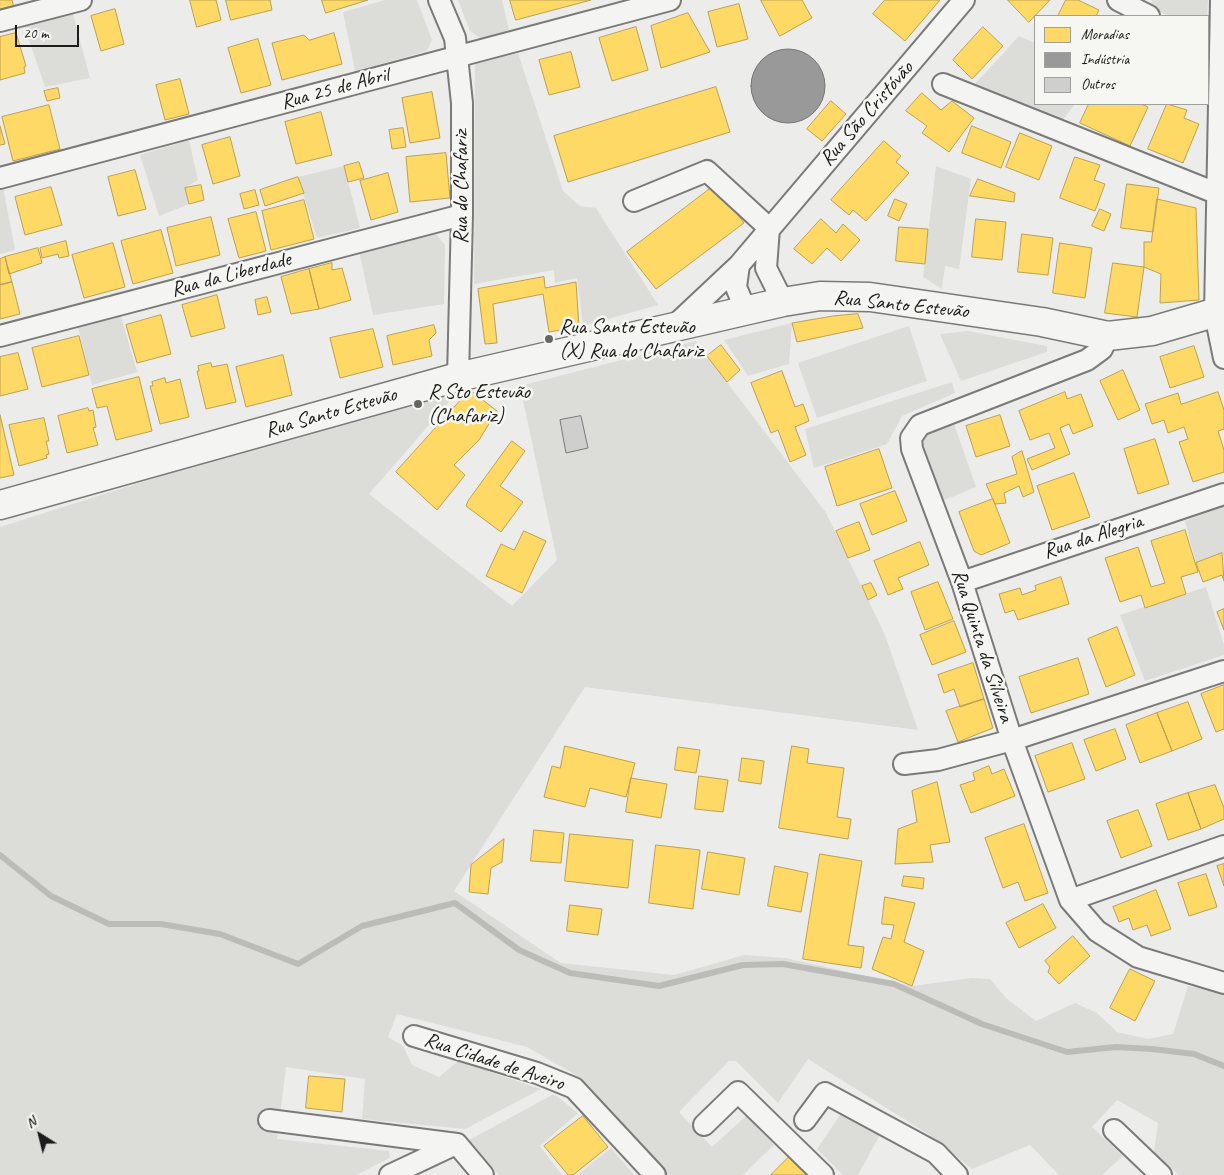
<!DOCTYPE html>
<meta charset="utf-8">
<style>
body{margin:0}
#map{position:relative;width:1224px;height:1175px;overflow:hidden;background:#ececea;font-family:Caveat,sans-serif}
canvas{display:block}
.legend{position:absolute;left:1034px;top:15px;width:175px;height:90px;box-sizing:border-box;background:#f6f6f2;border:1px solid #9f9f9c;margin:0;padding:6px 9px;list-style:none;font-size:15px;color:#1c1c1c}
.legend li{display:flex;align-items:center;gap:10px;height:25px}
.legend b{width:25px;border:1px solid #9f9f9c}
.north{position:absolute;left:15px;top:1110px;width:50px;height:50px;-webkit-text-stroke:4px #f6f6f2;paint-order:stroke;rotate:324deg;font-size:14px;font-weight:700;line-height:20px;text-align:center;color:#1c1c1c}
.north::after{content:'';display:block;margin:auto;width:18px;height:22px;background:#1c1c1c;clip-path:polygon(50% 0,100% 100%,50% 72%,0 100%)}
.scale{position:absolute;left:15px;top:25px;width:64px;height:22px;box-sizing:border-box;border:2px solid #1c1c1c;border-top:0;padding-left:6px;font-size:15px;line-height:18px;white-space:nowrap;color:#1c1c1c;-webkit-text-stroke:4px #f6f6f2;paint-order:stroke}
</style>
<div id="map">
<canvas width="1224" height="1175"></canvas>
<ul class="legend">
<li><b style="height:14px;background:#ffd966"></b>Moradias</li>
<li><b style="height:14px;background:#999"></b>Indústria</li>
<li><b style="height:14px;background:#cfcfce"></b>Outros</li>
</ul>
<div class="north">N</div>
<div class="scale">20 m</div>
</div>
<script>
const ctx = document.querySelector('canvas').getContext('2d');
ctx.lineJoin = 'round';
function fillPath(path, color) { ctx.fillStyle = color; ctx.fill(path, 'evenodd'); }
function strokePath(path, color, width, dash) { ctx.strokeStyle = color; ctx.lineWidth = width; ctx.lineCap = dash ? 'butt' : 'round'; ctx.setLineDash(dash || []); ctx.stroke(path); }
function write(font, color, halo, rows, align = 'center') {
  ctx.font = font + ' Caveat,sans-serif'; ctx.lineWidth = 5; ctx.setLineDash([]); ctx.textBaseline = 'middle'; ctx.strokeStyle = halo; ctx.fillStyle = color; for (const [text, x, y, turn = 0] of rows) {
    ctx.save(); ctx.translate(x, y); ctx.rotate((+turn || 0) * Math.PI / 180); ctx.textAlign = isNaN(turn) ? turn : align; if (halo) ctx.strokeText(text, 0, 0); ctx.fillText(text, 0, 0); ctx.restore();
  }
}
fillPath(new Path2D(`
 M385 0H417L432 40 427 51 355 71 343 12Z
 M458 0H502L509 30 481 39 470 31Z
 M1152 0H1208L1207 16H1169L1150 8Z
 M73 14 90 78 45 87 24 25Z
 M1019 36 1035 43V104H1075L1061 122 974 85Z
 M518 53 563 191 580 206 596 208 658 305 583 326 577 278 555 283 554 270 474 284 475 64Z
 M189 140 198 180 185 188 189 204 159 216 140 155Z
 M344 166 360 228 317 238 298 177Z
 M936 166 971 179 959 269 945 266 942 289 923 277Z
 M3 187 15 250 0 254V188Z
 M432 229 445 245 444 304 373 315 359 251Z
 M121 316 137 372 92 385 78 327Z
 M792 323 789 364 748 376 724 340Z
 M909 326 927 381 817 418 798 363Z
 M968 331 1047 346V352L961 381 940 334Z
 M696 341 826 513 885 635 918 730 585 687 454 891 561 963 674 975 744 955 785 958 912 986 972 978 990 979 1006 998 1036 1021 1075 1003 1097 1013 1117 1032 1148 1039 1173 1034 1188 986 1224 993V1175H1179L1154 1152 1158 1123 1117 1100 1092 1127 1123 1156 1102 1175H1059L1030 1145 972 1169 928 1134 808 1059 778 1103 736 1061H729L679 1112 712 1147 747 1115 774 1145 743 1175H668L576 1075 527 1047 397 1014 388 1037 403 1046 412 1065 439 1077 458 1061 541 1089 465 1129 362 1119 365 1079 286 1067 277 1139 389 1151 390 1158 356 1175H0V527L155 478 456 394 369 494 512 606 557 560 520 386Z
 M952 382 955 393 902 416 887 444 814 468 805 429Z
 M953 421 976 487 942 501 923 444 924 434Z
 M1224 506V557L1222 553 1196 563 1185 521Z
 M1206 587 1224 645V655L1145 681 1120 615Z
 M554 1094 578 1113 540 1146 562 1175H499L469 1140Z
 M842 1112 882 1131 858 1175H843L817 1149Z
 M611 1148 634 1175H577Z`), '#dcdcd9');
const homes = new Path2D(`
 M0 0H12L14 8 0 11Z
 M190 0H216L221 20 197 27Z
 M226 0H270L272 10 231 20Z
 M322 0H368L326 13Z
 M510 0H591L516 20Z
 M761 0H802L812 18 780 36Z
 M885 0H940L905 41 873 14Z
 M1008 0H1050L1029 22Z
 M1066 0H1078L1099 10 1096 16H1058Z
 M739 4 748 39 717 47 708 12Z
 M115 9 124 44 101 51 91 16Z
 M688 13 710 52 661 68 651 26Z
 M636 27 648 70 612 81 599 38Z
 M983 27 1003 46 972 79 953 60Z
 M16 33 26 66 24 67 25 73 0 80V37Z
 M334 33 342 64 282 80 272 43 304 35 309 40Z
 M258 39 271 85 241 93 228 48Z
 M571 52 580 87 549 95 539 60Z
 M180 79 189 114 165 120 156 85Z
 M716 87 730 132 568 182 554 136Z
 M58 88 60 98 47 101 44 91Z
 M432 92 440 138 410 143 402 98Z
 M922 93 941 110 952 101 974 118 949 152 922 133 927 126 906 111Z
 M831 101 846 114 822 141 807 129Z
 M1089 104H1141L1148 107 1130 146 1080 123Z
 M1167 104 1187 110 1184 118 1199 124 1183 163 1148 149Z
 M49 105 60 149 13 161 2 117Z
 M321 112 332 155 296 164 285 122Z
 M0 126 5 144 0 145Z
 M972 126 1011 142 1001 168 962 153Z
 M403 128 406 147 392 149 389 130Z
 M1020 133 1052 146 1039 180 1006 167Z
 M230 137 240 176 213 184 202 145Z
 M884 141 901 156 896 162 909 173 866 221 853 210 849 215 831 200Z
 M446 153 450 198 410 202 406 157Z
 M1075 157 1100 165 1094 180 1105 184 1095 211 1060 198Z
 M359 162 364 178 348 182 344 166Z
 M135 170 146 209 118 216 108 177Z
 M388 173 398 212 371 220 360 181Z
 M298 177 304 193 265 206 260 190Z
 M978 179 1015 193 1014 202 970 196Z
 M1127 184 1159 188 1153 232 1121 228Z
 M201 185 204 200 189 204 185 188Z
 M715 185 744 223 656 289 627 252Z
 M51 187 62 225 25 235 15 197Z
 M255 190 259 205 244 209 240 194Z
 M895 199 907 204 899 221 888 216Z
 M1157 199 1196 208 1199 300 1160 303 1161 274 1144 267V242H1151Z
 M304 200 314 239 271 250 262 211Z
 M1100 209 1111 214 1104 231 1092 226Z
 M256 212 266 251 239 258 228 219Z
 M211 217 220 255 176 266 167 228Z
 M821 219 836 233 843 224 860 240 841 261 827 248 812 264 794 249Z
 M976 219 1006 222 1002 260 972 257Z
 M899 227 928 229 925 264 896 261Z
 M161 230 173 273 133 284 121 241Z
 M1022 234 1053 238 1048 275 1018 272Z
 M66 241 69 256 59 258 58 254 42 258 40 248Z
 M113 243 125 287 84 298 72 255Z
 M1060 243 1092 248 1085 298 1053 293Z
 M38 248 42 263 9 274 5 257Z
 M5 257 12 282 0 285V259Z
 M332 263V270L342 268 351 300 319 309 309 269Z
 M1113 263 1144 267 1137 317 1105 313Z
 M309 269 319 309 291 314 281 277Z
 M544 277 545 288 576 282 579 327 549 332 543 294 493 304 497 343 485 344 478 289Z
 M12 282 20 314 0 319V285Z
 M217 295 225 328 191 337 182 305Z
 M267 297 271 312 258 315 255 300Z
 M858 314 863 328 797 342 792 323 833 316Z
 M161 315 171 354 137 363 126 325Z
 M434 325 436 333 429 340 432 356 393 365 387 336Z
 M373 329 383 367 340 378 330 338Z
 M79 336 89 375 42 387 32 348Z
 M721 345 740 370 727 382 707 356Z
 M1194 346 1204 377 1170 388 1160 357Z
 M18 353 28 389 0 396V357Z
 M283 355 292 395 246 407 236 367Z
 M211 363 212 367 227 364 236 402 206 409 197 371H199L198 366Z
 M1123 370 1140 410 1118 420 1100 381Z
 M782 371 795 407 803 404 809 421 795 427 806 455 790 462 778 430 771 433 751 383Z
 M139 377 152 431 116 440 107 406 97 408 92 389Z
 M165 378 166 383 180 379 189 417 160 424 150 386H153L152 382Z
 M470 390 497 411 479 440 454 465 465 475 437 510 396 472Z
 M1065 392 1067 399 1081 394 1093 426 1073 434 1069 424 1060 428 1070 454 1032 470 1027 459 1055 448 1049 433 1030 440 1019 411Z
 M1218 392 1224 410V429L1218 431 1224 450V472L1193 482 1179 442 1188 439 1184 427 1168 433 1164 420 1152 424 1145 404 1178 393 1181 404Z
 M88 408 89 411 93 410 96 427 93 428 98 445 67 453 58 416Z
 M0 415 14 475 0 478Z
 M1000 415 1010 446 976 457 966 426Z
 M44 418 49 441H46L49 454 46 455 47 458 19 466 9 425Z
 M1155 439 1169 484 1138 494 1124 449Z
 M512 441 525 451 500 486 523 502 501 532 466 506 468 501Z
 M879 449 892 488 837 506 825 467Z
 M1022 451 1034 492 1023 497 1019 486 1004 493 1006 503 995 504 986 484 1017 474 1012 457Z
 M1074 473 1090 517 1052 530 1037 486Z
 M895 491 907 521 872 535 860 504Z
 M993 499 1010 543 981 555 974 551 959 512Z
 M859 522 870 550 848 558 836 531Z
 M1185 530 1198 572 1181 577 1186 594 1145 608 1141 595 1120 602 1105 558 1138 547 1151 587 1165 583 1151 541Z
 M524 531 546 541 522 593 486 576 501 544 514 550Z
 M920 542 929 565 898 578 903 589 888 595 874 561Z
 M1222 553 1224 581 1222 575 1203 582 1196 563Z
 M1061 577 1069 604 1018 620 1014 610 1005 613 999 594 1020 588 1022 595 1036 590 1035 586Z
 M938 582 953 619 925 630 911 592Z
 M871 583 877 595 868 600 862 586Z
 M1224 609V630L1217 612Z
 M954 621 966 652 932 665 920 635Z
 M1117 627 1135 675 1106 687 1088 639Z
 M1078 658 1089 694 1031 713 1019 677Z
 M973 663 984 699 960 707 954 689 944 693 938 675Z
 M1224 685V729L1216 732 1201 694Z
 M984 699 993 728 958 742 946 711Z
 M1188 702 1202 739 1172 751 1157 713Z
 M1157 713 1172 751 1140 763 1126 725Z
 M1115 729 1126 759 1096 771 1084 740Z
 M1072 743 1085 779 1048 792 1035 756Z
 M565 746 635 763 626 797 590 788 585 807 544 797 552 766 560 768Z
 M792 746 809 749 807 763 844 768 837 817 851 819 848 839 779 828Z
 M678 747 700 750 696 773 675 770Z
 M742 758 764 761 761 784 739 781Z
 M989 766 992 774 1004 769 1015 796 971 813 960 785 975 780 973 773Z
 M699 776 728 780 723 812 695 809Z
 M631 778 667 784 661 818 626 812Z
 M937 782 950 842 930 845 933 862 895 864 898 829 917 822 912 791Z
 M1215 785 1224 808V819L1201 829 1188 793Z
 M1188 793 1201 829 1168 840 1156 804Z
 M1138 810 1152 846 1121 858 1107 821Z
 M1024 824 1048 893 1025 901 1018 882 1003 888 985 838Z
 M534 830 564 833 561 863 531 861Z
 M570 834 633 840 628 888 565 881Z
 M504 839 502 862 491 868 488 894 469 892 471 865Z
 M656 845 700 850 693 909 649 903Z
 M708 852 745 858 739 895 702 889Z
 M820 854 862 861 848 945 864 947 861 968 803 959Z
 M1224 864V886L1217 866Z
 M775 866 808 873 801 912 768 906Z
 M1206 874 1217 907 1189 916 1178 883Z
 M904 876 924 878 923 889 902 886Z
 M1156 890 1171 929 1151 936 1147 925 1133 930 1129 918 1119 922 1113 907Z
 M885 897 915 903 904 942 924 951 912 986 872 969 883 937 891 939 894 925 882 924Z
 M1043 904 1056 928 1019 948 1006 923Z
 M570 905 602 909 598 935 567 931Z
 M1073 936 1090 956 1059 984 1048 972 1050 967 1045 961Z
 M1130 969 1155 981 1135 1021 1110 1008Z
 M309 1076 345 1079 342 1112 306 1108Z
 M583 1116 608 1147 573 1175H568L544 1146Z
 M789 1157 807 1175H771Z`);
fillPath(homes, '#ffd966');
strokePath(homes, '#bba050', 1);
const industry = new Path2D(`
 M751 86a37 37 0 1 1 74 0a37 37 0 1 1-74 0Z`);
fillPath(industry, '#999');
strokePath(industry, '#747474', 1);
strokePath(new Path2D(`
 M0 855 51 896 109 924H161L220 934 298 964 362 926 455 903 519 950 570 973 659 986 743 965 783 964 894 984 982 1024 1067 1052 1116 1047 1152 1049 1194 1054 1224 1066`), '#bbbbb8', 6);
const building = new Path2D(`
 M581 416 588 448 566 453 560 420Z`);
fillPath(building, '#cfcfce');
strokePath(building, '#7a7a79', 1);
const street = new Path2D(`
 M439 0 455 38 462 103V215L458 377
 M1118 0 1149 16
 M1221 0 1215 314 1224 358
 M0 21 81 0
 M943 84 1216 193
 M0 178 670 0
 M634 201 707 171 769 228
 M769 228 766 268 783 302
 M739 265 736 287 746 311
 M673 327 739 265 964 0
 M0 336 462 215
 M1108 336 1102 349 1087 360 920 425 911 438 912 449 962 582 1012 740 1070 900 1097 931 1138 957 1224 983
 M962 582 1224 494
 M904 764 938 760 1012 740 1224 671
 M1070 900 1224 846
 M414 1036 537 1073 574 1088 655 1175
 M269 1120 457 1144 483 1175
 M805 1120 825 1093 936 1153 957 1175
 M704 1125 738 1092 823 1175
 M1114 1130 1161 1175
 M390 1175 456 1144`);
const secondary = new Path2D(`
 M0 505 458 377 783 302 820 296 870 297 1042 322 1108 336 1152 331 1224 310`);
strokePath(street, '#7a7a79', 24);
strokePath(secondary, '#7a7a79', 31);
strokePath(street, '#f4f4f2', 20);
strokePath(secondary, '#f4f4f2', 28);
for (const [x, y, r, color] of [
 [549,339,5,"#656564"],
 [418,404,5,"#656564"]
]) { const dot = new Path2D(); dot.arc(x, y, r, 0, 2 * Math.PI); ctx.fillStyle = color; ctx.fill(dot); strokePath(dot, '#f6f6f2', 2); }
write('21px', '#1c1c1c', '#f6f6f2', [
 ["Rua 25 de Abril",335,89,-15],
 ["Rua São Cristóvão",867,114,-49],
 ["Rua do Chafariz",461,187,-90],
 ["Rua da Liberdade",231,275,-15],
 ["Rua Santo Estevão",901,305,6],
 ["Rua Santo Estevão",331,413,-16],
 ["Rua da Alegria",1093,537,-18],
 ["Rua Quinta da Silveira",982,646,72],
 ["Rua Cidade de Aveiro",494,1062,18]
]);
write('21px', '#1c1c1c', '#f6f6f2', [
 ["Rua Santo Estevão",559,327],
 ["(X) Rua do Chafariz",559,351],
 ["R Sto Estevão",428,392],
 ["(Chafariz)",428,416]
], 'left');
</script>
